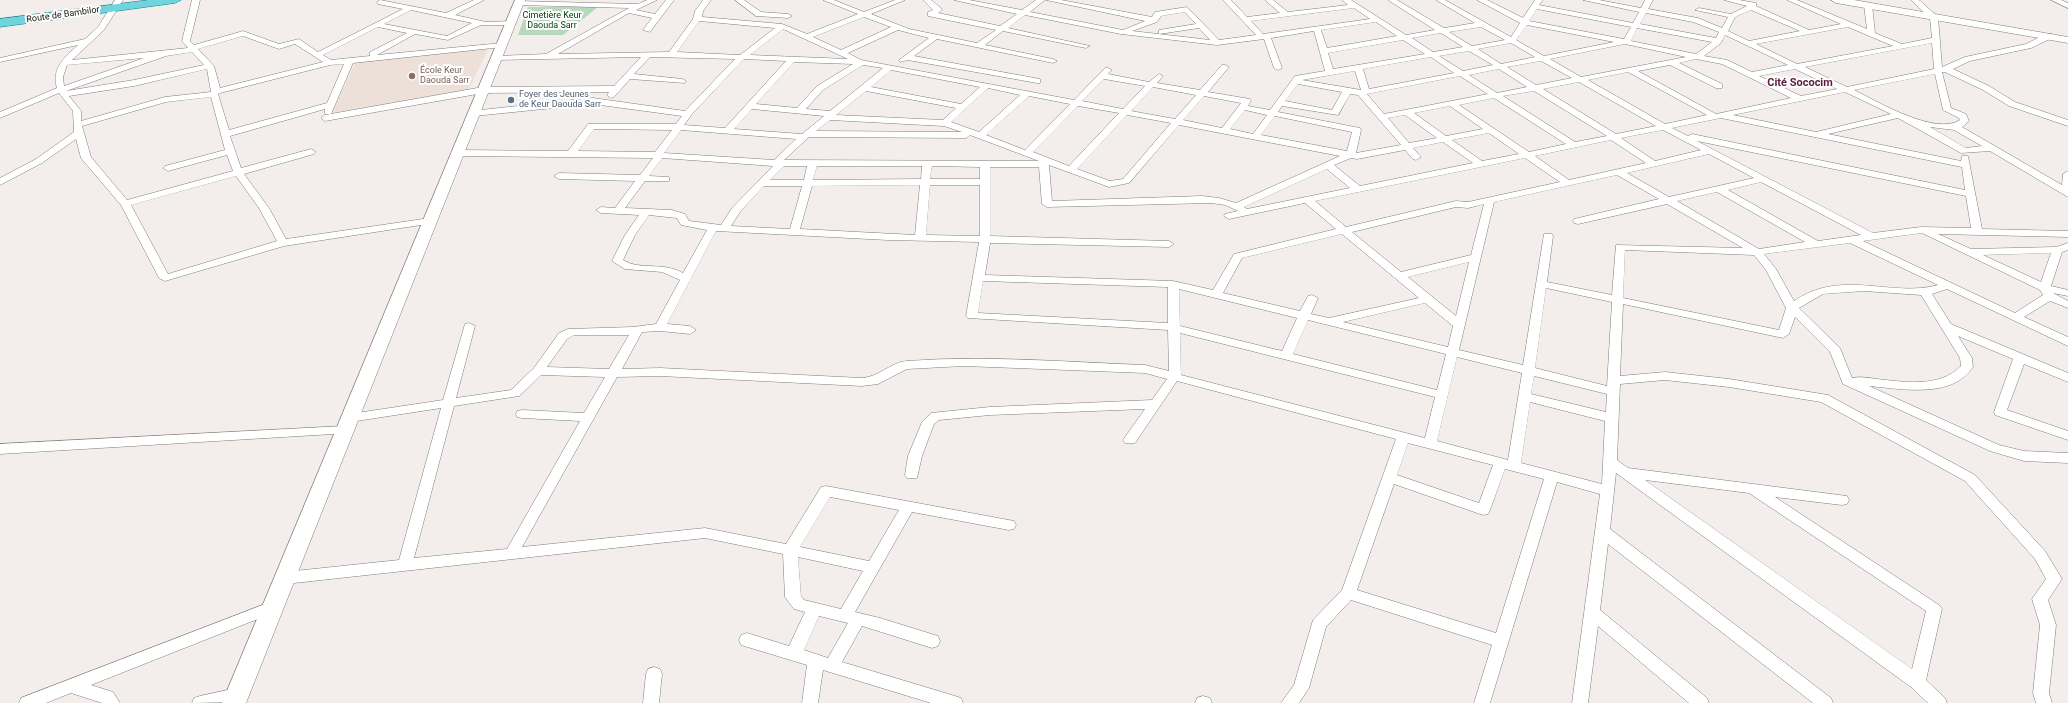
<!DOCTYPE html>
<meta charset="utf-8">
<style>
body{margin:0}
canvas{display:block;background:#f3eeec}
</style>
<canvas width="2068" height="703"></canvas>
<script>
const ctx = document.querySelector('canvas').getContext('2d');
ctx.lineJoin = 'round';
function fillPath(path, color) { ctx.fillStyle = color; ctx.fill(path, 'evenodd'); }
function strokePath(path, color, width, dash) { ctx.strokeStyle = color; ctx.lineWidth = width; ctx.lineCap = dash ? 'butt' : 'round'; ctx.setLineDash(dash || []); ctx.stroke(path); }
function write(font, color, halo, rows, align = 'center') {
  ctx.font = font + ' Roboto,sans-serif'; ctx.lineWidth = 4; ctx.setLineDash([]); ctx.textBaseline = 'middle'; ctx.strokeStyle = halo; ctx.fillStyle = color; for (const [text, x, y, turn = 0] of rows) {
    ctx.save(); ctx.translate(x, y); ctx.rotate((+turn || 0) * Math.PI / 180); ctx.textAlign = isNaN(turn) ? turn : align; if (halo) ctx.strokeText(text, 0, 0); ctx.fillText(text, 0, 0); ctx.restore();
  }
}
fillPath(new Path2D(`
 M489 47 468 91 332 113 356 61Z`), '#ece0d9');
fillPath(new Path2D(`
 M528 7H598L563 35H518Z`), '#b6d8bb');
const street = new Path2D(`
 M115 0H123L104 30 72 60 188 48 182 41 192 0H200L190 41 194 45 243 31 279 44 299 39 318 52 403 9 378 4 377 2 380 0 446 13 474 0H484L455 15 486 22 511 21 515 23 511 25H481L448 40 415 34 377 55 502 43 506 45 502 47 353 63 331 114H325V109L230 136 241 168 311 149 316 152 314 154 244 174 269 208 286 239 430 218 435 221 434 223 284 246 165 281 159 278 121 205 81 158 76 139 42 163 0 185V178L36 159 74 132 73 111 59 93 0 118V112L57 88C51 68 65 57 78 45L0 62V58L85 39 98 27ZM411 10 472 23 447 36 384 24ZM378 27 407 33 370 52V56L331 60 323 55ZM243 36 279 49 295 44 323 62 220 88 214 66 198 49ZM192 52 204 65 134 80 66 91 166 56ZM144 58 64 86 63 77 67 65ZM344 64 327 103 229 130 218 94 220 93 330 65ZM207 69 211 92 165 97 81 121V111L69 96 134 86ZM211 97 225 150 165 166 163 168 168 171 227 155 233 171 127 200 91 157 82 126 166 102ZM236 176 259 208 277 241 168 274 131 205Z
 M647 0H657L636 10 655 14 666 0H674L650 32 643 30 652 18 629 13 558 54 669 52 693 19 695 11 703 0H711L703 11 702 17 782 24 807 34 858 14 823 0H834L864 12 895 0H905L871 14 909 29 977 43 996 30 928 16V12L933 10 923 0H931L941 8 942 10 938 13 1000 26 1017 14 954 0H969L1022 10 1036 0H1045L1030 12 1123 30 1145 21 1046 0H1061L1152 17 1155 12 1187 7 1219 40 1256 35 1223 0H1231L1247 17 1280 13 1265 0H1273L1288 12 1348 5 1342 0H1351L1406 35 1435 30 1388 0H1397L1444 28 1475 23 1436 0H1445L1511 37 1520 23 1477 0H1487L1523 18 1535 0H1543L1539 5 1633 23 1639 12 1583 0H1599L1641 8 1645 0H1653L1648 9 1698 18 1722 28 1728 17 1695 10 1699 8 1731 14 1747 6 1724 0H1739L1756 3V6L1809 30 1841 24 1787 0H1797L1867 29 1864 5 1868 3 1872 5 1875 33 1902 44 1932 38 1930 18 1911 0H1919L1938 17 1942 67 1965 57 2026 44 2046 34H2052V38L2031 48 1970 61 1953 69 1989 86 2015 102 2068 120V126L2009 106 1983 90 1945 72H1942L1951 108 1966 114 1969 121 1962 127 2062 185 2063 174 2068 171V197L1990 151 1961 153 1898 118 1828 134 1961 161 1962 156H1968L1982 229 2068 231V237L1938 234 1971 249 2056 247 2068 243V250L2062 252 2051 286 2068 290V296L2053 293 2068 301V308L2050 301 2024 317 2068 337V346L1947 289 1932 294 1951 324 2068 373V382L2024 364 2007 410 2068 431V440L1995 415 1994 412 2013 359 1958 336 1972 358 1973 367C1952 399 1902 389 1869 386L1999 445 2024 451 2068 453V463L2024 461 1990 451 1843 384 1830 352 1795 317 1789 334 1783 338 1623 304 1620 376 1665 372 1729 379 1828 395 1975 475 2045 551 2062 579 2048 600 2056 625 2049 693 2052 703H2036L2033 693 2040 625 2032 599 2046 579 2035 559 1965 481 1821 402 1729 387 1665 380 1620 384 1617 460 1628 468 1847 496 1849 500 1847 504 1842 505 1775 497 1939 605 1942 609 1926 680 1945 698 1947 703H1928L1911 687 1616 473 1610 529 1831 698 1833 703H1813L1608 544 1600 610 1707 698 1709 703H1689L1598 626 1588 703H1572L1600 494 1557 482 1490 703H1474L1492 645 1351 600 1326 627 1309 688 1299 703H1281L1294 685 1313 620 1342 590 1396 439 1177 381 1135 443H1125L1123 440 1145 409 990 415 939 420 934 424 922 456 917 478H907L905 475 908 456 922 422 931 413 990 407 1152 400 1167 379 1145 373 964 366 907 369 878 384 862 386 660 376 617 377 522 547 705 528 786 544 821 487 826 486 1014 521 1016 525 1014 529 1009 530 912 512 855 612 880 618 938 636 940 641 938 646 932 648 862 626 842 662 955 696 961 698 963 703H931L823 670 818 703H802L807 665 741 645 739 640 741 635 747 633 789 646 805 612 794 609 785 597 783 554 705 538 285 584 280 582 277 578 280 574 285 572 399 560 441 408 350 422 345 421 344 418 345 415 350 414 443 400 465 324 469 323 475 326 456 398 511 390 534 368 559 333 568 329 633 327 656 324 680 280 662 272 625 269 612 261 625 235 639 215 601 213 596 210 601 207 615 208 635 181 559 179 554 176 559 173 640 175 653 158 458 156 453 153 458 150 568 151 588 124H676L682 116 593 104 474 116 471 115V111L593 98 685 111 735 59 650 57 634 74 682 79 686 81 685 83 630 79 614 97 611 98 607 95 609 92 483 93 325 121 321 118 325 115 483 87 614 86 641 57 497 60 493 58 497 56 546 54 629 8 519 5 515 3 516 1 638 4ZM1354 8 1370 19 1263 34 1251 21ZM1537 9 1631 27 1624 39 1529 21ZM1751 10 1800 31 1749 41 1728 31 1735 17ZM1185 12 1196 24 1159 30V34L1199 28 1210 40 1132 31 1157 22 1161 16ZM1646 13 1693 22 1719 32 1716 38 1640 24ZM1025 15 1121 34 1217 45 1264 39 1274 68 1278 70 1282 68 1271 38 1314 31 1325 71 1295 76 1270 110 1248 106 1251 101 1250 99 1208 92 1229 67 1225 65H1222L1200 90 1157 83 1163 76 1159 74 1149 82 1108 74 1112 70 1108 68H1105L1074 100 861 60 848 53 898 30 929 38 899 60 900 62 908 60 1037 83H1040V79L914 56 937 39 1053 63 1057 61 1053 59 985 45 1003 31 1086 48 1090 46 1008 28ZM864 17 891 27 841 50 813 37ZM699 21 775 28 740 55 677 52ZM1376 22 1397 36 1327 48 1321 30ZM1527 25 1614 42 1544 56 1516 40ZM1481 27 1505 40 1472 46 1449 32ZM1848 27 1893 46 1797 64 1756 44ZM1637 28 1712 42 1696 54 1631 41ZM783 29 848 59 750 55ZM1441 33 1463 47 1433 52 1412 38ZM1725 35 1788 65 1752 72 1727 60 1704 56 1721 43ZM1403 40 1425 54 1333 69 1328 53ZM1511 43 1535 57 1501 64 1478 49ZM1932 43 1934 69 1847 87 1805 67ZM1625 44 1686 57 1581 77 1550 59ZM1469 51 1493 65 1463 71 1439 56ZM1431 57 1454 73 1369 89 1363 69ZM744 59 786 61 725 128 684 125 692 114ZM1696 59 1722 64 1791 98 1716 114 1638 71 1670 65 1716 88H1722V84L1679 63ZM1541 61 1572 78 1536 85 1507 67ZM794 62 853 64 817 86 797 108 756 104ZM863 65 883 68 830 111 806 109 823 90ZM1499 69 1527 87 1497 93 1469 75ZM1795 69 1837 89 1801 96 1759 76ZM891 70 980 87 961 104 871 87ZM1355 71 1361 90 1302 80ZM1628 72 1707 115 1665 124 1588 80ZM1935 74 1943 110 1959 118 1960 120C1936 136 1878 102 1854 90ZM1460 76 1488 94 1384 114 1367 94ZM1104 79 1145 86 1123 109 1082 101ZM1579 82 1656 126 1616 134 1543 89ZM1298 84 1342 92 1332 110 1285 101ZM1153 87 1196 95 1175 119 1131 111ZM988 88 1020 95 979 132 951 122ZM866 91 956 108 943 120 836 115ZM1534 91 1607 136 1575 142 1503 96ZM1845 92 1891 114 1816 132 1733 115ZM1350 94 1358 95 1401 145 1356 153 1361 130 1360 128 1278 112 1282 106 1338 115ZM1029 96 1070 104 1025 150 986 135ZM1204 96 1241 103 1222 128 1183 120ZM1494 98 1566 144 1529 152 1459 105ZM1078 106 1119 113 1069 166 1033 152ZM1450 106 1483 129 1446 136 1414 113ZM752 109 824 116 802 134 734 129ZM1245 110 1267 115 1253 134 1230 129ZM1127 115 1171 123 1123 179 1110 181 1077 169ZM1405 115 1437 138 1409 143 1388 118ZM1275 116 1352 132 1347 151 1261 135ZM1721 118 1962 167 1965 190 1692 134 1688 136 1672 128ZM830 120 944 126 962 132 816 131ZM1179 125 1340 156 1236 203 1219 198 1202 196 1052 201 1049 165 1109 187 1129 183ZM1930 127 1954 130 1982 146 1966 148ZM594 129 672 130 655 152 578 151ZM681 130 796 139 774 160 664 153ZM1663 130 1701 150 1655 161 1621 138ZM1489 133 1519 154 1482 161 1452 140ZM970 135 1039 161 784 160 809 137 966 138ZM1611 140 1646 163 1569 180 1535 156ZM1697 141 1966 196 1971 228 1921 227 1873 233ZM1443 142 1473 163 1360 186 1334 165 1351 158 1357 159 1405 150 1413 159 1416 160 1421 157 1413 148ZM1709 154 1754 178 1669 197 1627 173ZM662 158 773 166 732 208 721 225 689 221 685 214 672 210 625 208 645 181H669V177L649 176ZM1525 158 1560 182 1468 202 1456 201 1346 227 1315 201ZM784 166H807L804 180H770ZM817 166H922L921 179 813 180ZM932 166 980 167V179H930ZM990 167H1039L1042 204 1047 207 1211 203 1225 205 1238 211 1225 214 1224 216 1229 219 1305 203 1336 229 1234 254 1213 290 1173 281 985 275 990 243 1169 247 1174 244 1169 241 990 236ZM1327 169 1350 188 1247 209 1244 207ZM1617 175 1659 199 1574 219 1573 221 1574 223 1578 224 1667 204 1743 248 1616 245 1612 295 1547 282 1553 236 1552 234H1544L1523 365 1459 350 1494 202ZM1761 182 1861 235 1818 241 1728 190ZM920 185 915 235 800 229 812 186ZM930 185H980V236L926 235ZM764 186H802L790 229 731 226 740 212ZM1717 192 1805 242 1759 249 1677 201ZM1484 204 1471 255 1401 272 1352 232 1456 207 1468 208ZM649 215 677 218 681 225 707 230 683 273C662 261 640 271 623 260L635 235ZM716 231 888 240 979 242 966 316 968 318 1168 330 1169 371 1145 365C1066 362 986 355 907 361 891 362 879 377 862 378L660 368 622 369 642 332 660 331 690 334 696 330 690 326 667 324ZM1922 233 2040 290 2043 295 2015 313 1863 241ZM1342 234 1419 298 1329 318 1311 314 1318 298 1312 295 1308 296 1300 311 1223 293 1242 258ZM1850 243 1938 285C1891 298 1842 268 1794 301L1776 269 1764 254ZM1625 250 1754 255 1766 270 1786 308 1779 330 1623 298ZM2051 253 2041 282 1983 255ZM1469 262 1456 316 1408 277ZM983 281 1168 287V323L978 313ZM1546 288 1612 302 1607 386 1535 368ZM1179 289 1297 318 1282 351 1180 326ZM1864 291 1921 295 1960 358 1961 366C1940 388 1904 382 1877 379 1869 378 1860 376 1852 378L1840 348 1799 308 1823 294ZM1425 303 1453 326 1448 347 1343 322ZM1308 320 1446 354 1437 390 1293 354ZM1180 333 1435 397 1425 438 1181 375ZM574 335H629L609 369 547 367 567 339ZM1457 357 1522 373 1508 460 1437 441ZM541 375 605 377 584 413 522 410 517 411 516 414 517 417 522 418 580 421 507 549 414 558 454 406 519 396ZM1534 376 1607 394 1606 412 1531 394ZM1530 402 1605 421 1602 484 1521 463ZM1408 443 1493 465 1479 503 1397 475ZM1505 469 1544 479 1496 633 1357 590 1394 484 1483 515 1488 514 1490 510ZM1645 480 1749 493 1926 611 1912 669ZM830 497 899 510 869 561 800 547ZM798 557 863 571 841 609 804 600 801 596ZM819 616 848 623 828 658 804 650Z
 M735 0H744L761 12 788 14 792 16 788 18 756 16Z
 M2051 0H2061L2068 3V8Z
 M345 426 350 427 352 430 350 433 0 454V444Z
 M273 601 278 603 281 607 278 611 91 685 113 692 120 703H102L71 693 46 703H19L21 698Z
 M654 667 660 669 662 674 659 703H643L646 674 648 669Z
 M237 688 243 690 245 695 243 700 237 702 192 703 194 698 200 696Z
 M1203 696 1210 698 1212 703H1195L1197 698Z`);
const secondary = new Path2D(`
 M515 0H525L246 703H222Z
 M1831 0H1854L2068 37V43L1836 3Z`);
const primary = new Path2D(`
 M149 0H181L175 3 0 27V19Z`);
strokePath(street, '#807c7a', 1);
strokePath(secondary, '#807c7a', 1);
strokePath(primary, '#117e87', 1);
fillPath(street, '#fff');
fillPath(secondary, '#fff');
fillPath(primary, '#6fd4dc');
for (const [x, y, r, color] of [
 [412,76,4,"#8d6e63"],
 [511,100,4,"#5c6f8a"]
]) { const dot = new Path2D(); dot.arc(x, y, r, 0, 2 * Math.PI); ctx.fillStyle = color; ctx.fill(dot); strokePath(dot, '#fff', 1.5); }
write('9px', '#161413', '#fff', [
 ["Route de Bambilor",63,15,-8]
]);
write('9px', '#004016', '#fff', [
 ["Cimetière Keur",552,16],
 ["Daouda Sarr",552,26]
]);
write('9px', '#785e54', '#fff', [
 ["École Keur",420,71],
 ["Daouda Sarr",420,81]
], 'left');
write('9px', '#4e5e75', '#fff', [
 ["Foyer des Jeunes",519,95],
 ["de Keur Daouda Sarr",519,105]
], 'left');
write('bold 11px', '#5a1c3f', '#fff', [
 ["Cité Sococim",1800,83]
]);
</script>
